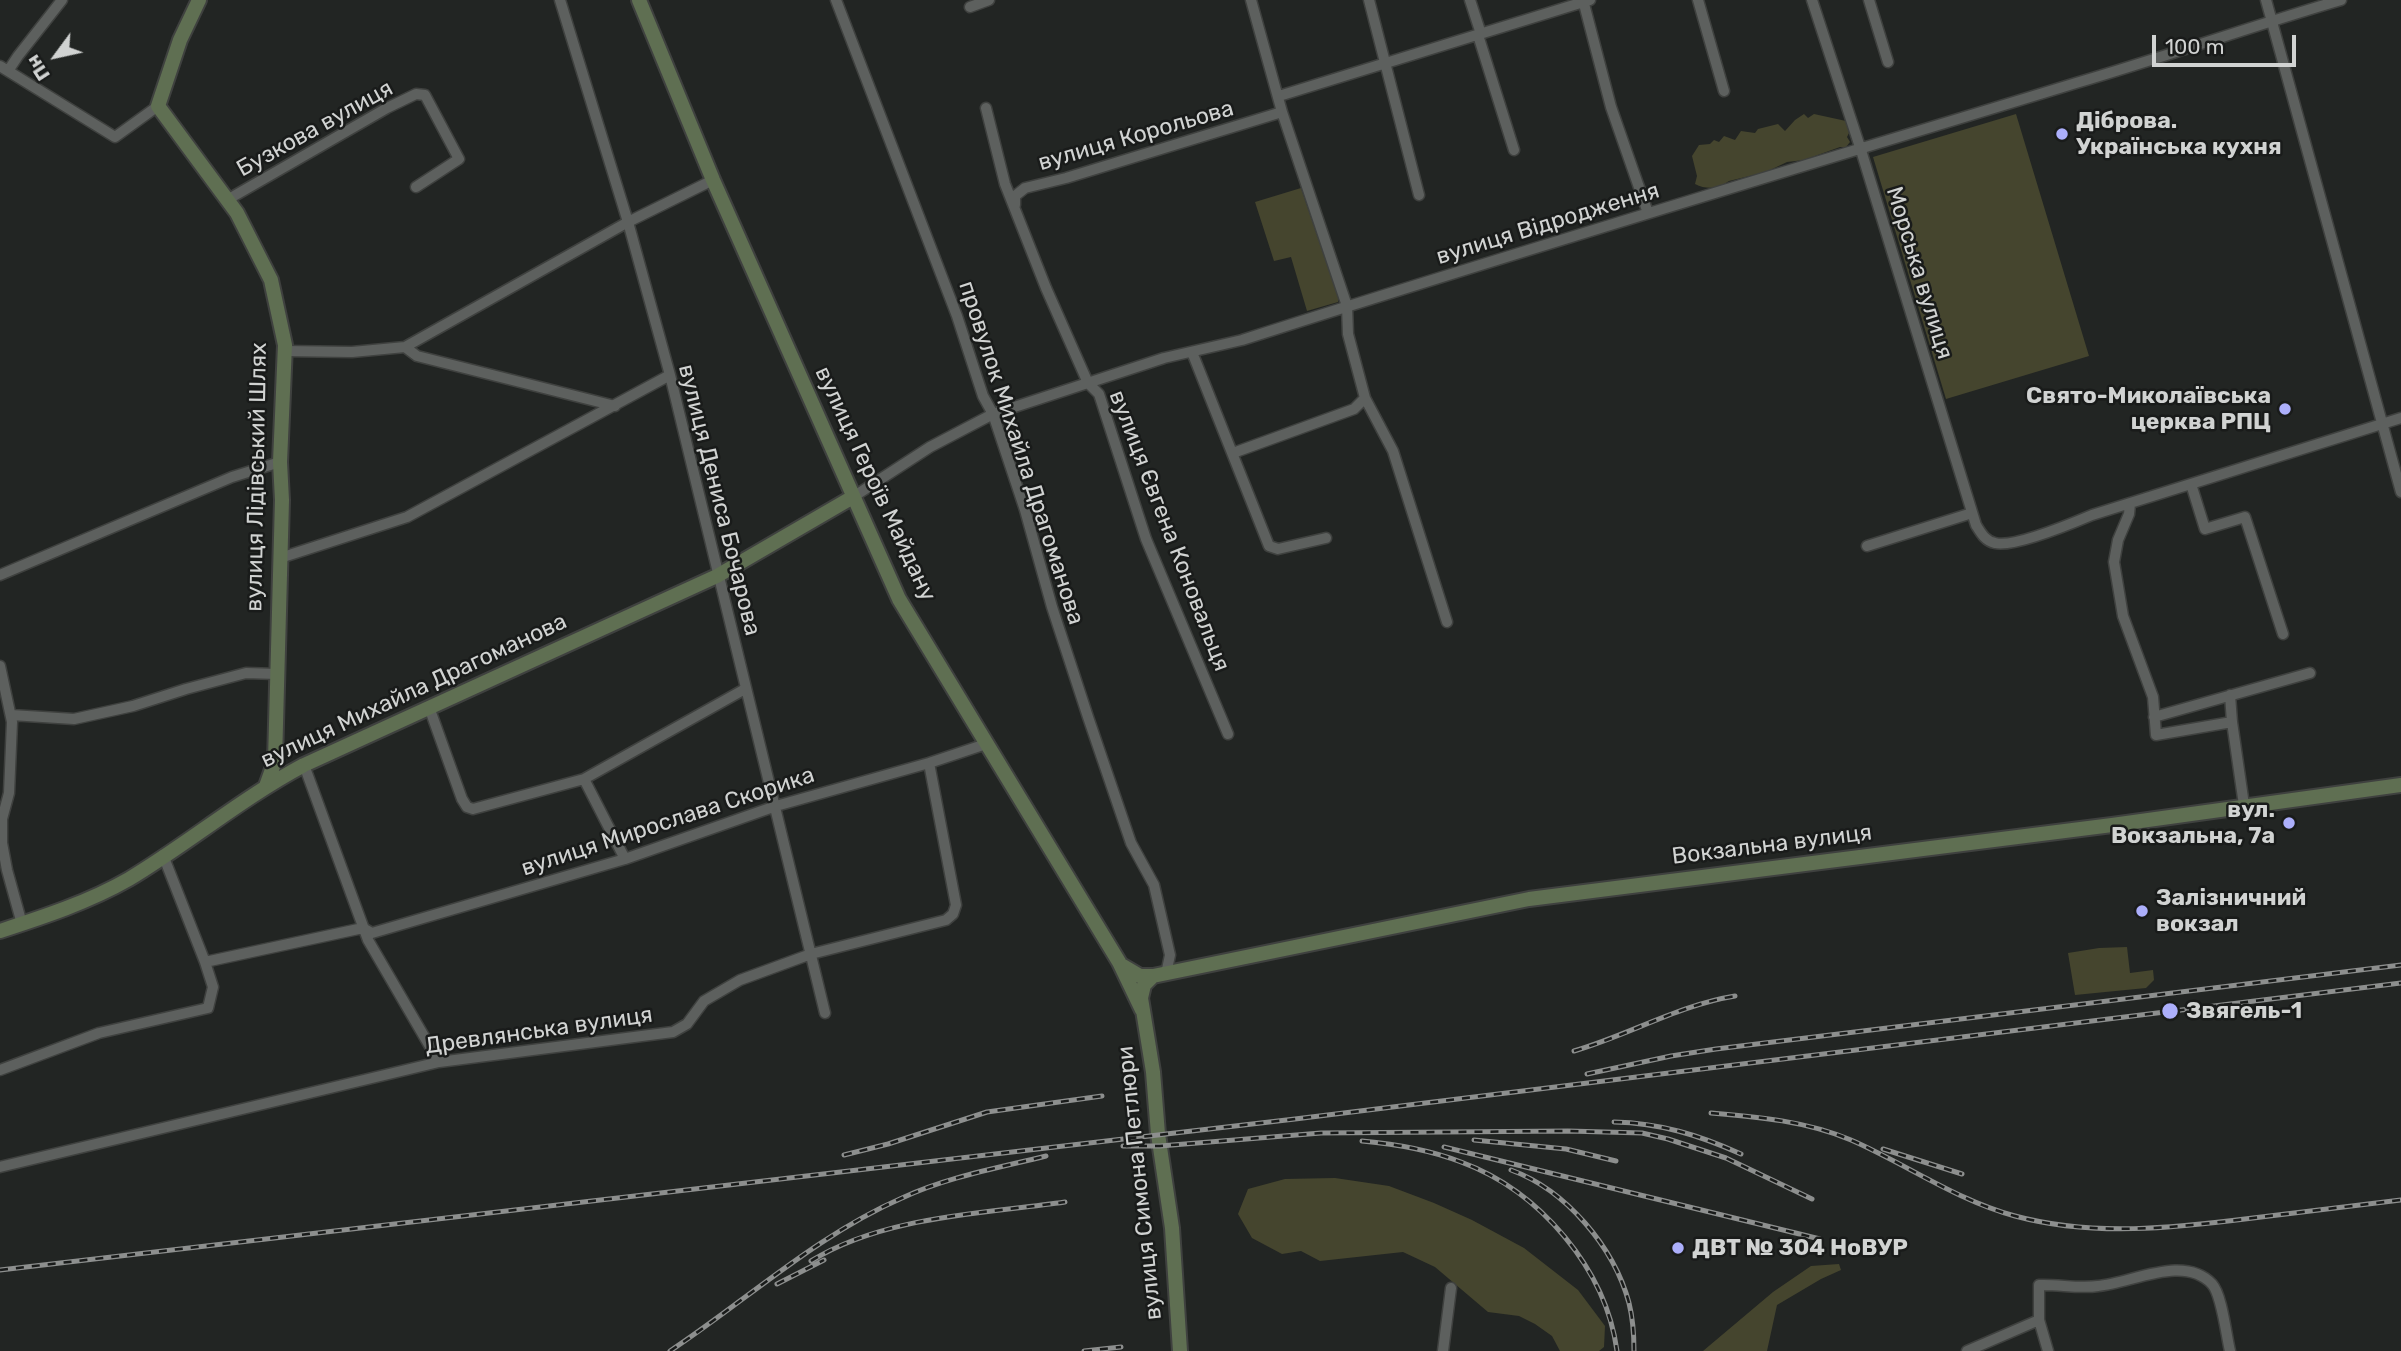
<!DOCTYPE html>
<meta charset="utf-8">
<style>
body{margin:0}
#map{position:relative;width:2401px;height:1351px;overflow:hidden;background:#222523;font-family:Rubik,sans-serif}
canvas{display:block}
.north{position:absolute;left:21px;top:21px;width:70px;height:70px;-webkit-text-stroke:5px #191b1a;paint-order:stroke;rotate:237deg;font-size:19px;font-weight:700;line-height:28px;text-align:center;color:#d1d3d2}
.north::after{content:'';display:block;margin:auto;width:24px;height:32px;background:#d1d3d2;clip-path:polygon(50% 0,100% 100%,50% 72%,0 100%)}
.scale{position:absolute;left:2152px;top:35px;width:144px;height:32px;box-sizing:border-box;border:4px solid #d1d3d2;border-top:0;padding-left:9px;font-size:21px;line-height:24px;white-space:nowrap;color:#d1d3d2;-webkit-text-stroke:5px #191b1a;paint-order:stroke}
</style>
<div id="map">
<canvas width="2401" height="1351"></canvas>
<div class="north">Пн</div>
<div class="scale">100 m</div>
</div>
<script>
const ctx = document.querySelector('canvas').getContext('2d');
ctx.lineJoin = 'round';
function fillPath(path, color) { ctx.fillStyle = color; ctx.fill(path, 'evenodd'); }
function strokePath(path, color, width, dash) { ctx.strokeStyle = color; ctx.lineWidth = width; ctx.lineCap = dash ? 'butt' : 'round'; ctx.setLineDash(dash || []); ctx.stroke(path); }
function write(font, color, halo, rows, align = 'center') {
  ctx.font = font + ' Rubik,sans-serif'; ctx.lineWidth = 5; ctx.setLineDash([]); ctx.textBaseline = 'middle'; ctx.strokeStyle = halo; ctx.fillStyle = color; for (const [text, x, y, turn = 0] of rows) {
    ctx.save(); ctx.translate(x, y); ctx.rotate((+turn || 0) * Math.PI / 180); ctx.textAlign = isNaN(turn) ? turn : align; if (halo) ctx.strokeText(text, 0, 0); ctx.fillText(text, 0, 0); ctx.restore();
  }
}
fillPath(new Path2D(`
 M1804 114 1808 118 1814 114 1846 121 1849 133 1847 137 1850 142 1846 147H1840L1804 160 1787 162 1766 172 1729 181C1718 189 1707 190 1695 184L1697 176 1692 156 1699 145 1710 144 1714 140 1719 142 1724 136 1735 140 1741 131 1755 133 1758 129 1778 124 1785 131 1795 120Z
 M2016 114 2089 356 1946 399 1873 157Z
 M1301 188 1338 296V302L1307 311 1291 257 1274 261 1255 202Z
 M2127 947 2130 973 2153 970 2154 980 2146 988 2075 995 2068 953 2099 948Z
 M1335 1178 1389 1186 1434 1203 1472 1220 1524 1248 1578 1290 1605 1326 1604 1347 1599 1351H1560L1552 1336 1535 1324 1519 1316 1488 1312 1435 1267 1403 1252 1320 1261 1301 1251 1282 1254 1252 1238 1238 1214 1248 1189 1285 1179Z
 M1839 1264 1841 1270 1821 1279 1777 1305 1767 1351H1703L1773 1292 1811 1266Z`), '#45452e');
const street = new Path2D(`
 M560 0 628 222 670 375 825 1013
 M836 0 957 316 983 396 993 414 1025 510 1052 607 1088 717 1131 843 1154 885 1170 955 1166 974
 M1251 0 1282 112 1347 306 1348 334 1365 398 1393 451 1447 622
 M1369 0 1419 195
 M1470 0 1481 34
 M1583 0 1611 107 1648 213
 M1698 0 1724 91
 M1812 0 1860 147 1976 525C1981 533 1985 541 1995 543 2013 548 2073 523 2092 515L2401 418
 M1869 0 1888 62
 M2266 0 2401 492
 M970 7 989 0
 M1478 35 1514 150
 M0 66 115 137 158 106
 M8 71 18 56 62 0
 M1279 96 1590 0
 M986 108 1005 184 1046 288 1088 383 1099 394 1146 539 1228 734
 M227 200 387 108 416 94 425 95 459 159 416 187
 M1015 205V196L1025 188 1066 178 1282 112
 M405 347 628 222 713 180
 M285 351 352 352 405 347 417 356 615 406
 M1192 352 1269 546 1278 549 1326 538
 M1233 453 1354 409 1365 398
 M2191 484 2205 529 2245 517 2283 634
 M853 497 930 447 993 414 1164 358 1242 340C1519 251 1798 168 2076 83 2165 57 2252 26 2341 0
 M2130 504 2129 514 2118 540 2114 562 2123 616 2153 697 2156 735 2232 722 2244 805
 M1867 546 1972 513
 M280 558 407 517 670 375
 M0 575 232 477 280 462
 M0 666 12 722 9 793 2 819V843L7 870 22 924
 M2230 695 2232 722
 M429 707 462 799 467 807 473 809 584 779 745 689
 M11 715 74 719 133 706 186 689 246 673 277 674
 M2154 717 2310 673
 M304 765 368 940 439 1062
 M584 779 625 859
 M163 855 205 962
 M0 1070 99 1033 208 1008 213 987 205 962 363 928 372 933 625 859 776 806 929 763 986 744
 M0 1167 439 1062 673 1032 687 1024 704 1001 740 980 811 954 946 920 953 914 956 905 929 763
 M1443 1351 1451 1288
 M1967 1351 2039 1320
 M2048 1351 2039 1320V1285C2058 1284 2079 1289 2098 1286 2132 1283 2184 1254 2212 1284 2222 1295 2226 1334 2230 1351`);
const secondary = new Path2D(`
 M199 0 180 40 158 106 237 213 271 280 285 345 280 462 282 500 275 761 266 786
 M639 0 713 180 899 599 1119 962 1142 1010
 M0 931C43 917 89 902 129 879 189 843 242 798 304 765L717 576 853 497
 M1123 966 1140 976H1153L1144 985 1141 998 1153 1072 1158 1134 1172 1228 1180 1351
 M1153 976 1529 899 2112 825 2401 785`);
strokePath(street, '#3f413f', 13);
strokePath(secondary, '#3f413f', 18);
strokePath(street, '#5d605e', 10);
strokePath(secondary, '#5f6f52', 14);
const rail = new Path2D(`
 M1574 1051C1629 1035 1679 1005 1735 996
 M1587 1074 1671 1056 1716 1049 2401 965
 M1711 1113C1759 1117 1806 1121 1851 1140 1906 1164 1956 1200 2015 1216 2093 1237 2174 1228 2253 1218 2302 1212 2352 1206 2401 1200
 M1614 1122C1660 1123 1699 1135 1741 1154
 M1474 1140 1566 1149 1616 1161
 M1362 1141C1396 1144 1430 1150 1461 1162 1540 1191 1606 1269 1617 1351
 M1123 1146H1160L1321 1133 1568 1131 1642 1133 1668 1139 1726 1158 1812 1199
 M1444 1147 1820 1239
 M1883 1149 1962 1174
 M844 1155 888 1144 987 1112 1102 1096
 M1511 1170C1566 1190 1614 1247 1629 1303 1633 1319 1634 1335 1634 1351
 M811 1261C884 1216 982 1214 1065 1202
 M0 1270 1295 1119 2401 983
 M777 1284 824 1260
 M670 1351C747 1300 817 1235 902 1198 947 1177 998 1168 1046 1156
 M1084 1351 1121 1347`);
strokePath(rail, '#8d8f8e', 5);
strokePath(rail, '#191b1a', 2.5, [8]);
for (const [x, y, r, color] of [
 [2062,134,7,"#acaffb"],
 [2285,409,7,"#acaffb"],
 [2289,823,7,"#acaffb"],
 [2142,911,7,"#acaffb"],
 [2170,1011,9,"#acaffb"],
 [1678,1248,7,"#acaffb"]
]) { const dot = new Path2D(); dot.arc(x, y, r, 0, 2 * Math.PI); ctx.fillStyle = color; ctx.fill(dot); strokePath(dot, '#191b1a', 2.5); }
write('bold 23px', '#d1d3d2', '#191b1a', [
 ["Діброва.",2076,121],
 ["Українська кухня",2076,147],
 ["Свято-Миколаївська",2271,396,"right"],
 ["церква РПЦ",2271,422,"right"],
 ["вул.",2275,810,"right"],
 ["Вокзальна, 7а",2275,836,"right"],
 ["Залізничний",2156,898],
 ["вокзал",2156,924],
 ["Звягель-1",2186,1011],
 ["ДВТ № 304 НоВУР",1692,1248]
], 'left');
write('23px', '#d1d3d2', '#191b1a', [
 ["Бузкова вулиця",315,129,-29],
 ["вулиця Корольова",1136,136,-16],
 ["вулиця Відродження",1548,224,-17],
 ["Морська вулиця",1919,273,73],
 ["провулок Михайла Драгоманова",1021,453,72],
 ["вулиця Лідівський Шлях",257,477,-89],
 ["вулиця Героїв Майдану",875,484,65],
 ["вулиця Дениса Бочарова",719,500,76],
 ["вулиця Євгена Коновальця",1169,531,69],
 ["вулиця Михайла Драгоманова",414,691,-25],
 ["вулиця Мирослава Скорика",668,822,-18],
 ["Вокзальна вулиця",1772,845,-7],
 ["Древлянська вулиця",539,1031,-8],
 ["вулиця Симона Петлюри",1140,1183,-96]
]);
</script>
